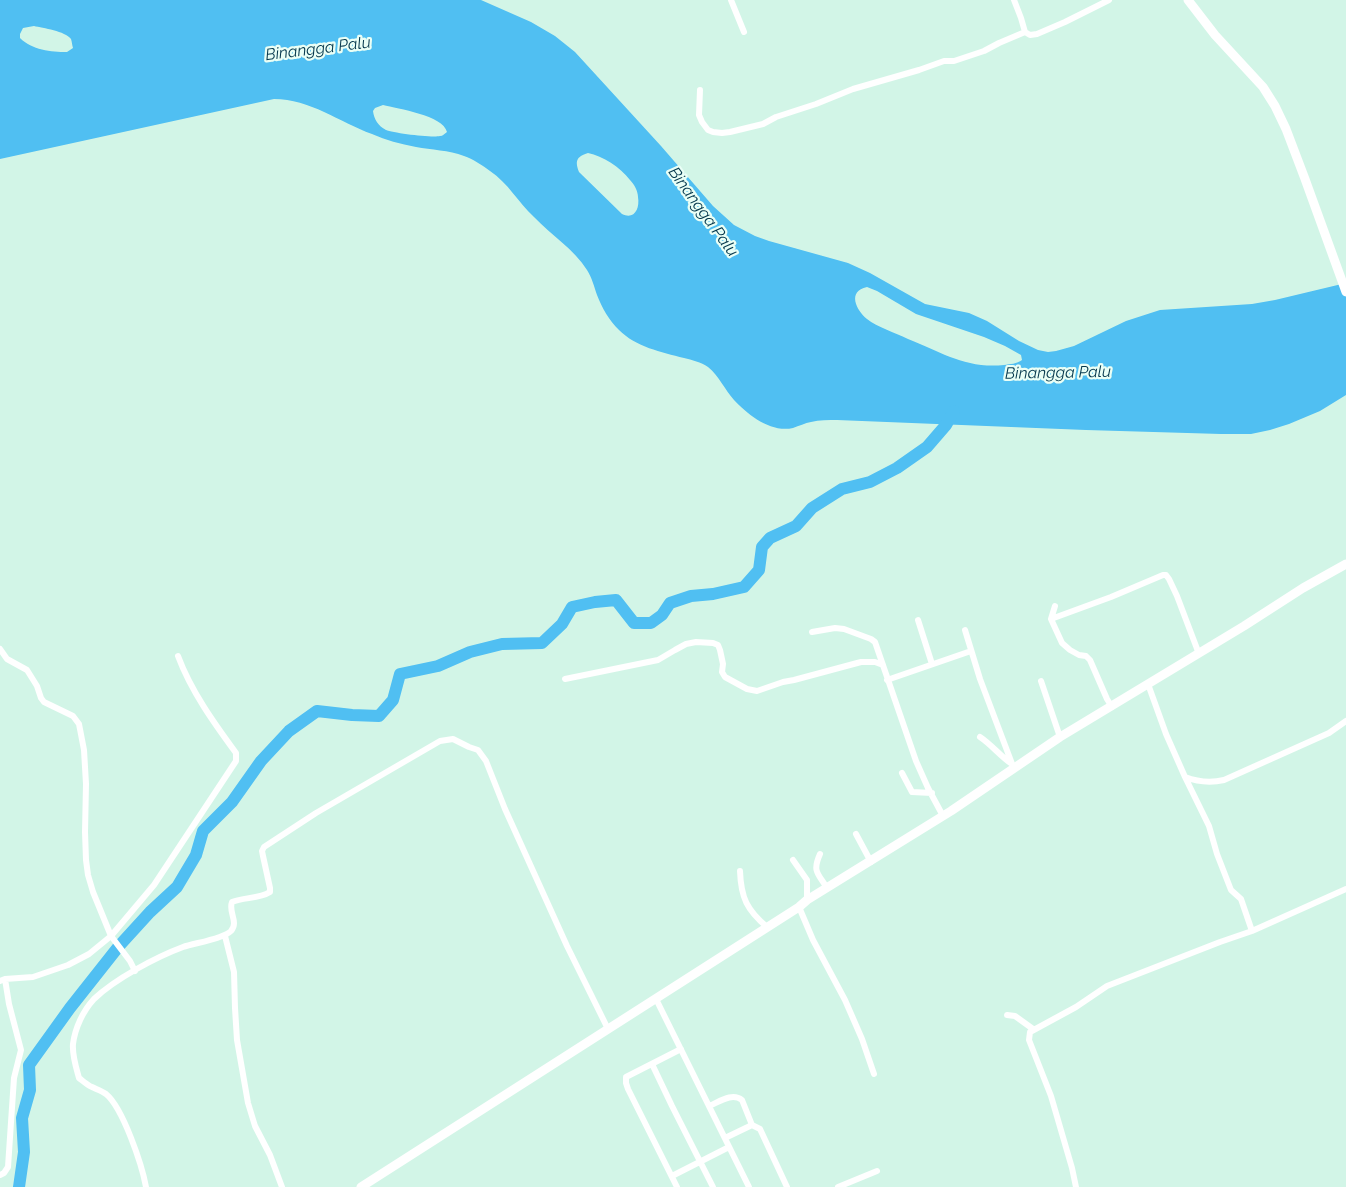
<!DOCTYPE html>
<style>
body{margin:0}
canvas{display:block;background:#d2f5e7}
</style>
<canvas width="1346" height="1187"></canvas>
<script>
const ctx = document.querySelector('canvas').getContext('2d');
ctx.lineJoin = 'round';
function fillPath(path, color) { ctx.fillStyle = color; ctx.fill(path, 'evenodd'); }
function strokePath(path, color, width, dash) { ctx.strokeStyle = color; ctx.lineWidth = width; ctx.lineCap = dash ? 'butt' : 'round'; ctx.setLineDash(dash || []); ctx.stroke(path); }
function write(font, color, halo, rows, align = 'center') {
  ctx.font = font + ' Raleway,sans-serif'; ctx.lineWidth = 4.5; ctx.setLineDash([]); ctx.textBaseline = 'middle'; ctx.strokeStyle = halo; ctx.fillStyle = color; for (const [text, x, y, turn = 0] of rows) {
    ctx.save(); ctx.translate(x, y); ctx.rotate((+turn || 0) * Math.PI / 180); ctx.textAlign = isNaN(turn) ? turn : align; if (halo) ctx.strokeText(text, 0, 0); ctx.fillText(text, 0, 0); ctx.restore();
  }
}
fillPath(new Path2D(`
 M0 0H481L531 22 555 36 575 52 661 146 713 206 734 225 755 236 769 241 848 263 870 273 925 304 969 313 987 321 1019 341 1038 350 1048 352 1056 351 1074 346 1126 321 1160 310 1252 304 1275 300 1346 283V395L1320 411 1289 424 1270 430 1251 434H1221L1086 430 837 420C829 420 819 420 811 422 805 423 799 426 793 428 771 433 748 415 734 400 725 390 719 376 708 367 701 362 692 360 684 358 661 352 636 347 619 330 609 320 602 308 597 295 594 286 592 278 587 270 574 249 551 235 534 217 518 202 508 183 490 171 482 165 473 159 464 156 449 150 431 150 416 147 400 144 386 140 372 134 339 122 310 99 274 99L0 159ZM34 26C43 28 65 31 71 39 72 42 72 45 73 48L67 52C51 52 32 50 20 38V34L23 28ZM383 105C398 109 443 115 447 132 444 134 443 136 440 136 432 138 393 133 386 130 378 126 374 119 373 111L375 108ZM588 153C603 156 620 167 630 180 634 184 638 191 638 197 640 209 634 220 622 214L579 172C575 161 576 157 588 153ZM867 287 877 291 916 314 984 337 1005 346 1021 355 1022 360C1017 364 1010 364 1004 365 966 369 941 352 908 339 896 333 877 327 867 319 856 310 847 291 867 287Z`), '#50bff2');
strokePath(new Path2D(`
 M19 1187 24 1152 22 1118 30 1090 29 1065 70 1008 119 946 150 912 177 887 196 855 203 831 232 802 261 761 289 731 317 711 352 715 379 716 393 700 400 674 438 666 470 652 502 644 542 643 562 624 572 607 595 602 616 600 634 623H651L662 615 670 603 691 596 713 594 744 587 759 570 762 547 770 538 796 526 812 508 842 489 870 482 897 468 927 447 946 425 954 411`), '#50bff2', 12);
strokePath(new Path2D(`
 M731 0 744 32
 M1014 0 1021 18 1025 32
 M700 90 699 115 702 122 708 130 713 132 722 133 730 132 763 124 776 117 816 104 853 89 919 70 944 61H954L984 51 999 43 1025 32 1030 35 1037 34 1065 22 1109 0
 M1055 606 1051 619 1062 643 1070 650 1079 655 1086 656 1090 660 1107 699 1112 707
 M1051 619 1111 597 1163 575H1166L1169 579 1177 596 1199 654
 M918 620 932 664
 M965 630 980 679 1014 769
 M812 632 835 628 844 629 871 639 875 642 916 761 928 788 943 816
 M0 649 7 659 27 670 37 686 41 698 44 702 73 716 79 724 84 750 86 784 85 832 86 860 88 875 93 892 111 936 89 954 68 965 33 977 5 979 0 981
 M565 679 658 660 675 650 686 644 696 642 713 643 718 645 720 650 723 664 722 672 725 677 747 689 757 691 783 682 794 680 861 662H875L883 665
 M887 680 971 651
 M1041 681 1060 737
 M1148 684 1166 734 1185 777C1198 782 1211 783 1224 780L1329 733 1346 721
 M980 737C992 745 1000 756 1012 764
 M902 773 912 792 932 793
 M1185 777 1209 826 1217 854 1231 890 1241 899 1252 931
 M856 834 871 862
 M820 854C812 872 818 873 827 888
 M793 860 807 880V900
 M740 871C741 898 747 910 767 927
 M799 907 813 940 845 1000 862 1039 874 1074
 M225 936 234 972 235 1008 237 1040 248 1103 255 1126 270 1155 282 1187
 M135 971 130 961 111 936 154 885 236 761V753C214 723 191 691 178 656
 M656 999 749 1187
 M1007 1015 1015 1016 1033 1029
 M652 1064 672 1106 713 1187
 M709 1106C719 1102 732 1092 742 1100L752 1125
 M725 1138 752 1125 760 1129 787 1187
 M0 1175 4 1173 8 1167 14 1078 21 1050 9 1004 5 979
 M672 1176 729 1147
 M146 1187C142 1165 123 1108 106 1094 102 1091 96 1089 92 1087 87 1085 83 1081 79 1078 76 1067 72 1055 73 1044 75 1028 83 1011 94 999 115 979 156 957 183 947 194 943 223 939 231 931 239 922 228 912 232 902 244 897 259 899 270 892V888L263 856 262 851 264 847 316 813 440 741 453 739 469 747 478 750 486 761 505 809 567 946 608 1029
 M677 1187 628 1089 626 1083V1077L681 1049
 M838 1187 877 1171
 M1076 1187 1072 1168 1051 1096 1029 1040 1030 1032 1076 1007 1107 986 1220 942 1252 931 1346 889`), '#fff', 6);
strokePath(new Path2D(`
 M1188 0 1215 35 1263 87 1275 106 1286 129 1305 179 1346 292
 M361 1187 799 907 807 900 951 811 1060 737 1244 626 1303 588 1346 564`), '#fff', 9);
write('italic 16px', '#05384d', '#eafff6', [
 ["Binangga Palu",318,49,-7],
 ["Binangga Palu",703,212,54],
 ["Binangga Palu",1058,373,-1]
]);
</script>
